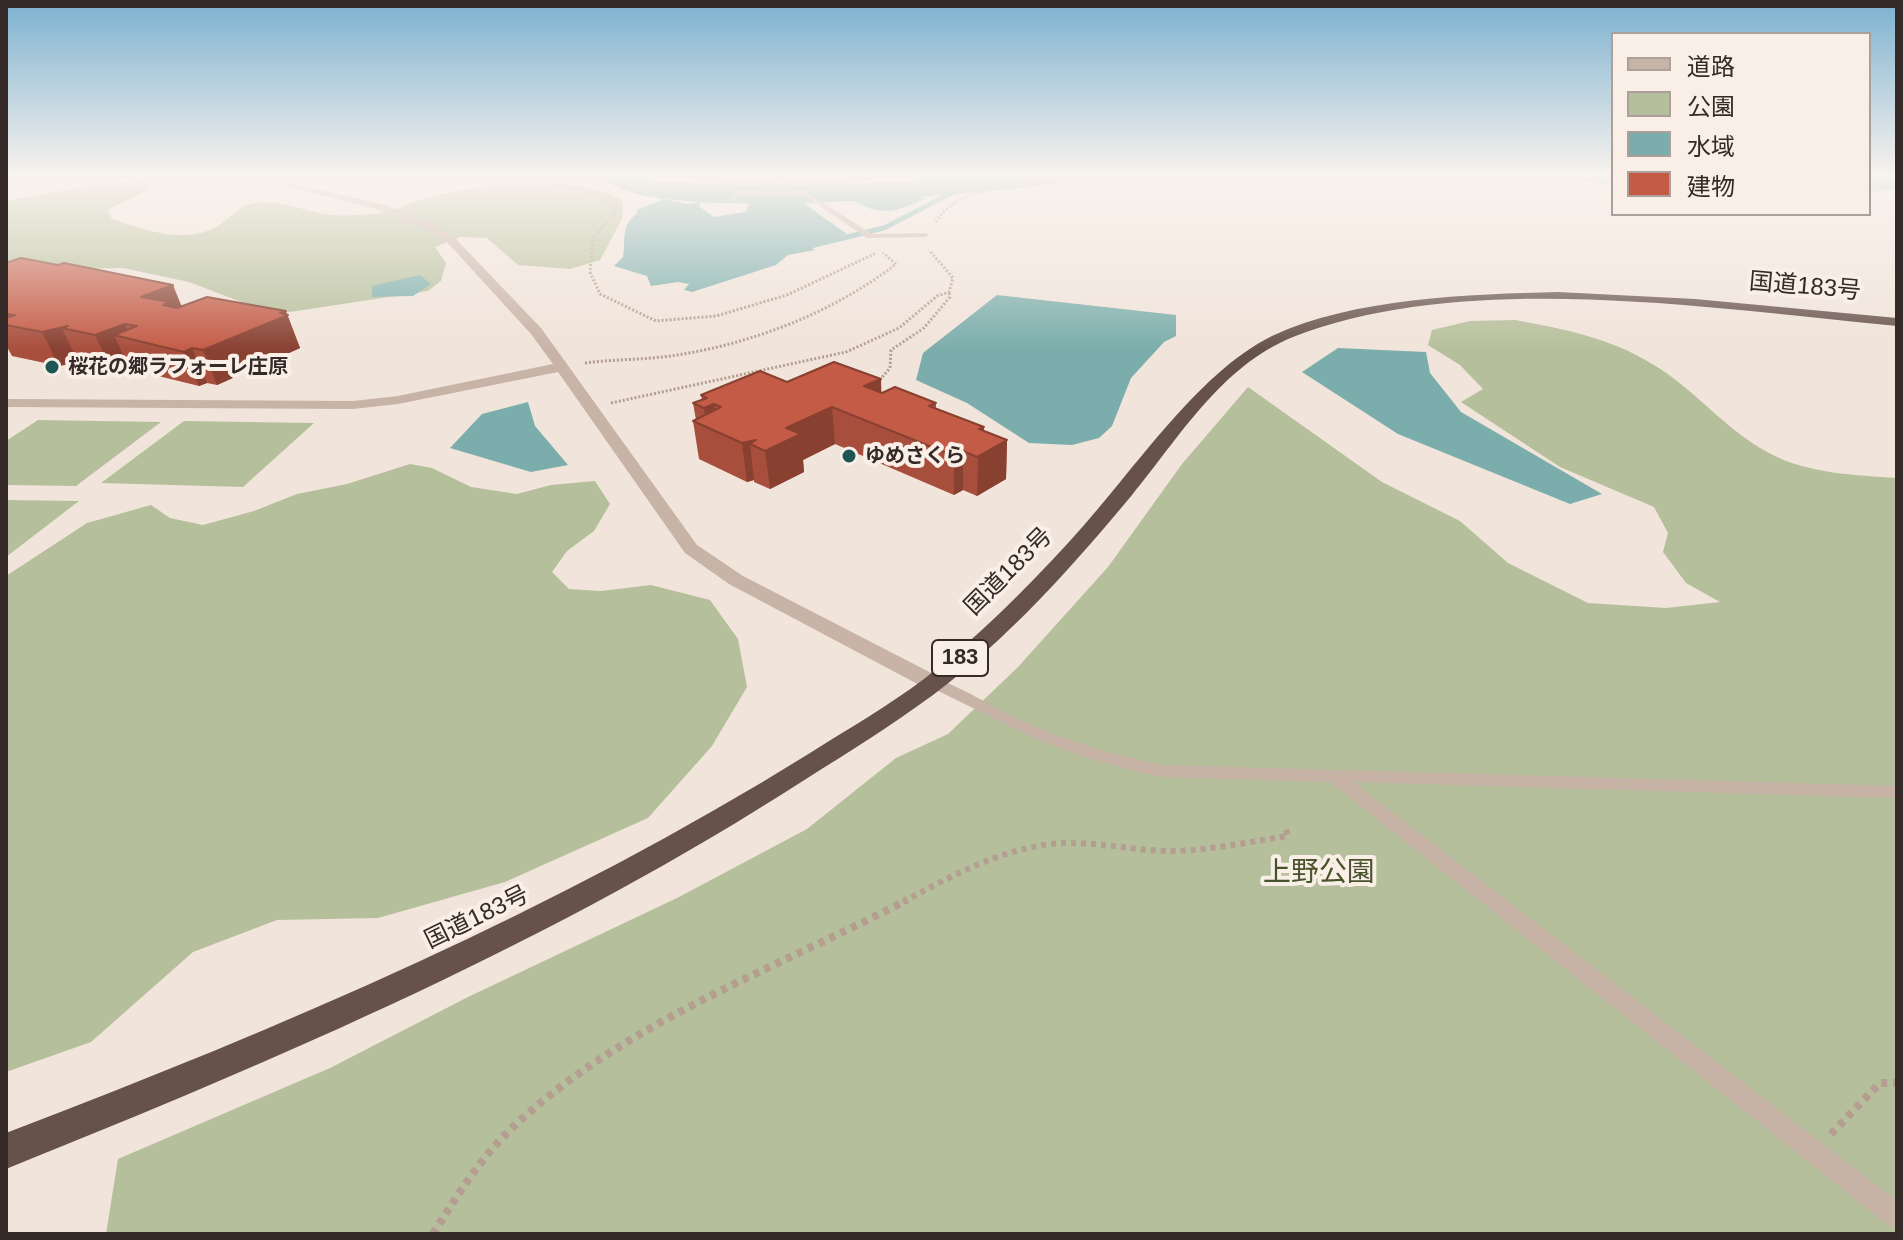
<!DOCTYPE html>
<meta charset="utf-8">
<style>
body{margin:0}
#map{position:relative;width:1903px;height:1240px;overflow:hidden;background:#f1e4da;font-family:Helvetica,"Noto Sans JP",sans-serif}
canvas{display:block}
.frame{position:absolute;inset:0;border:8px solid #352a27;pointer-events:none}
.legend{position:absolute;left:1611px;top:32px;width:260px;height:184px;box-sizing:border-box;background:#f9efe6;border:2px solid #aba09a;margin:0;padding:10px 14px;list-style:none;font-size:24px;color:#352a27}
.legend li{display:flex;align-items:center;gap:16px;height:40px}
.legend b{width:40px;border:2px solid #aba09a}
</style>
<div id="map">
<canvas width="1903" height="1240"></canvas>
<div class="frame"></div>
<ul class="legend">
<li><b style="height:10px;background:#c8b3a7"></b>道路</li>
<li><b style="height:22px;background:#b6bf9b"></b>公園</li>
<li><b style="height:22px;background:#7aadab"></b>水域</li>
<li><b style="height:22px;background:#c35b46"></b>建物</li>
</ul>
</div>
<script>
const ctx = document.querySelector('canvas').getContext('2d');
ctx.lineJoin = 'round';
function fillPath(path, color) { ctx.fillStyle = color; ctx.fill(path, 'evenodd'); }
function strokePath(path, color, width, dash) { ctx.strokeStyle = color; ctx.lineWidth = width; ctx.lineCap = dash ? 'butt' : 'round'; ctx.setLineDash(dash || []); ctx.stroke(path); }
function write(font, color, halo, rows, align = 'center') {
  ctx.font = font + ' Helvetica,"Noto Sans JP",sans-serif'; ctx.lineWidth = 8; ctx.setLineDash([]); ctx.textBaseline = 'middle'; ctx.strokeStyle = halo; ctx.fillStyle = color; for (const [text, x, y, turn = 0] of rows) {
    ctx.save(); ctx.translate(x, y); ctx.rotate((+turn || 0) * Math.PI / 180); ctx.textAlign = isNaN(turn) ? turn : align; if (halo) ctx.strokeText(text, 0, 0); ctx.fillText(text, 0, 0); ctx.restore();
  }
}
fillPath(new Path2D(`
 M691 177 876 178C814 194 752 197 691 177Z
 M146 181 155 186 107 210 112 219C144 230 186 245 218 226 232 217 240 204 259 202 285 201 307 212 331 215 345 216 360 215 374 214 395 212 417 199 438 195 486 183 582 173 623 201L622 219 600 260 570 269 518 265 487 238 460 237 435 247 446 263 441 281 428 291 290 312 244 303 189 282 123 268 6 270V201L104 183Z
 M1515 320C1564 329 1611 338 1654 365 1697 391 1726 431 1771 454 1809 474 1856 475 1897 478V1234H106L118 1159 330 1068 468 997 677 898 807 829 896 758 948 734 1018 667 1108 567 1182 464 1248 387 1382 482 1460 521 1508 563 1588 603 1666 608 1720 602 1686 583 1663 552 1668 533 1654 507 1560 467 1461 402 1483 389 1460 365 1428 345 1432 330 1470 321Z
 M38 420 161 422 76 486 6 485V441Z
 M184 421 314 423 243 487 101 483Z
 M410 464 432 468 471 487 517 494 551 485 595 481 610 504 594 531 567 551 552 572 569 589 601 591 651 585 710 600 738 639 747 687 712 746 648 818 505 882 378 918 277 920 193 952 91 1042 6 1072V576L87 523 151 505 170 518 203 525 254 511 297 494 347 484Z
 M6 500 79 501 6 557Z`), '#b6bf9b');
fillPath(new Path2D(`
 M923 195 917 197 926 198C892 214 880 217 847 197Z
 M664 199 688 204 702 201 699 206 714 217 745 212 752 199 799 200 847 234 809 246 815 250 788 255 776 265 692 292 684 290 689 284 678 282 651 286 647 276 614 266 623 257C626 240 620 225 637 214V210Z
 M420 275 431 284 413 296 372 297V286Z
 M997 295 1176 315V336L1164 342 1131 378 1112 426 1099 438 1072 445 1029 443 967 403 916 380 923 353Z
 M1338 348 1426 352 1430 373 1461 412 1602 494 1570 504 1398 434 1302 372Z
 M528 402 535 426 568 465 531 472 450 448 482 414Z`), '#7aadab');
strokePath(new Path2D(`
 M798 249 884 228 961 188`), '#7aadab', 5);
fillPath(new Path2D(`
 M603 177 771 188 983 177H1064L1052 184C986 193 639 227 603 177Z
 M1582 177H1613V185L1585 182Z
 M1869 177H1897V188L1869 193Z`), '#7aadab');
strokePath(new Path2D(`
 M547 181 603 195 616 213 593 238 590 272 600 294 656 321 716 316 787 295 876 253
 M936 222C958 181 1043 184 1085 177
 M585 363C615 359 647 360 677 355 754 343 834 312 896 264L883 253
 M877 383 890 368 891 350 924 328 950 297 949 292
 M611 403 846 352 899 328 937 296 949 292 953 278 929 250`), '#b49d91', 3, [2, 2]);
strokePath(new Path2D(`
 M903 902C949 877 999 850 1051 844 1090 840 1128 850 1167 851 1207 851 1248 842 1288 836L1285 827`), '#b49d91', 6, [5, 5]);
strokePath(new Path2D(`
 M1831 1134 1880 1083H1897
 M433 1234C457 1196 480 1158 513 1127 625 1022 773 970 907 900`), '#b49d91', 8, [6, 6]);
fillPath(new Path2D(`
 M529 177H537V178L534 180Z
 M738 191H805L872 234 925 233 929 235 925 237 867 238 804 195H740L734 199H730V197Z
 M933 678C961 686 994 708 1022 721 1067 741 1113 755 1162 765L1897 786V798L1353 782 1897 1201V1228L1888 1225 1330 782 1162 777 1130 770 1094 760 1038 740 928 686 925 683 928 680Z`), '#c8b3a7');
fillPath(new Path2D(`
 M248 177H266L384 205 433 224 454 237 541 328 697 545 743 576 941 678 944 683 941 688H925L729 584 685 553 558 372 398 404 353 409 6 407V399H9L353 401 398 396 553 364 531 334 446 241 425 229 377 209Z
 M302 177H445L373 185Z`), '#c8b3a7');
fillPath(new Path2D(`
 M6 399 14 400 16 403 6 409Z`), '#c8b3a7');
fillPath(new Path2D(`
 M1558 292 1695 299 1897 318V326C1713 309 1468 269 1293 337 1221 366 1179 438 1132 495 1072 567 1008 639 933 695 892 725 849 752 806 779 555 941 282 1058 6 1169V1133C284 1027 556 911 810 753 848 729 888 706 924 679 977 638 1024 591 1069 542 1128 479 1196 373 1272 336 1352 298 1471 294 1558 292Z`), '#66524b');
fillPath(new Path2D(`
 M6 263 182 306 287 315 300 348 217 385 207 383 199 386 130 369 127 363 111 369 78 362 59 366 12 356 6 345Z
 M881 379V393L936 403V408L984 431 1007 440 1006 479 977 496 963 490 954 495 835 444 803 460 804 472 770 489 754 482V480L747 482 699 459 693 421 696 420 693 403 702 400 701 395 787 382Z`), '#a84e3c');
fillPath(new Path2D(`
 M173 285 186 317 141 297Z
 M286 311 300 348 217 385 203 350Z
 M125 324 132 339 114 335 127 363 111 369 95 335Z
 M68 326 62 328 78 362 59 366 42 332Z
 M192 348 207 383 199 386 184 352Z
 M881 379 882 415 864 386Z
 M714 404 718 432 707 427 704 408Z
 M832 407 835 444 803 460 804 472 770 489 765 451 786 428Z
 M984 427V453L1007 440 1006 479 977 496 979 429Z
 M756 440 750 444 754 480 747 482 742 443Z
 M963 451V490L954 495V456Z`), '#884031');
const building = new Path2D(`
 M21 258 58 265 64 263 173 285 141 297 170 302 163 305 177 308 207 297 286 311 280 313 288 315 203 350 192 348 184 352 114 335 137 326 125 324 95 335 62 328 68 326 42 332 6 325V318L15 315 6 314V263Z
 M834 362 881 379 864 386 882 393 895 387 936 403 929 406 984 427 979 429 1007 440 977 457 963 451 954 456 832 407 786 428 801 434 765 451 750 444 756 440 742 443 693 421 721 407 714 404 704 408 693 403 707 398 701 395 760 371 787 382Z`);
fillPath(building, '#c35b46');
strokePath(building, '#884031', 2);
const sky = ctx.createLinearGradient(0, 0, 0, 351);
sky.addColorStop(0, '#7cb1d0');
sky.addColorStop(0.5, '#f9f3ee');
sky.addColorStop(1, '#f9f3ee00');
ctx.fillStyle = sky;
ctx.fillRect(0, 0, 1903, 351);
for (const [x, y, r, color] of [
 [52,367,8,"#1e5555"],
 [849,456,8,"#1e5555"]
]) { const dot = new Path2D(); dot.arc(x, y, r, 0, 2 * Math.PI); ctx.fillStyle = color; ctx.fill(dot); strokePath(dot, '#f9efe6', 3); }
write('bold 20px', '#352a27', '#f9efe6', [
 ["桜花の郷ラフォーレ庄原",68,367],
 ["ゆめさくら",865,456]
], 'left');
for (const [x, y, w] of [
 [960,658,56]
]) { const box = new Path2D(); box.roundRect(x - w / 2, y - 18, w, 36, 6); ctx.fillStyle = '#f9efe6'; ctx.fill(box); strokePath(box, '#352a27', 2); }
write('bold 22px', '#352a27', null, [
 ["183",960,658]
]);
write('24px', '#352a27', '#f9efe6', [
 ["国道183号",1805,287,5],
 ["国道183号",1009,572,-45],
 ["国道183号",477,918,-26]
]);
write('28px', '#47532c', '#f9efe6', [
 ["上野公園",1319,873]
]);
</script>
